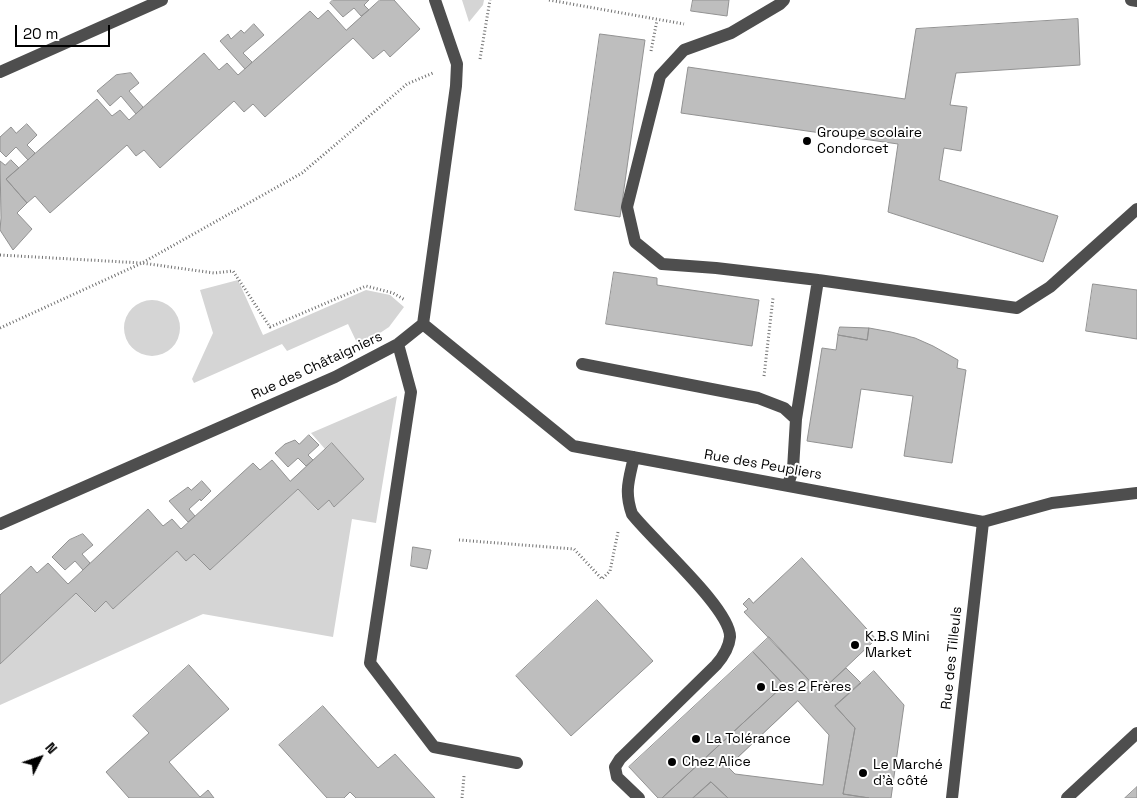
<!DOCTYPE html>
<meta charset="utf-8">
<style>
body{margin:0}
#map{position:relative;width:1137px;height:798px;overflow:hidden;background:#fff;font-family:"Space Grotesk",sans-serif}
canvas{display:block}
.north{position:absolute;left:15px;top:733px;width:50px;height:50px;-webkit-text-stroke:4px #fff;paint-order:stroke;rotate:49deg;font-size:14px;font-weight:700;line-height:20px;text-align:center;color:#000}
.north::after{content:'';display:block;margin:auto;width:18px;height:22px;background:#000;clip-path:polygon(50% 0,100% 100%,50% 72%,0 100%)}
.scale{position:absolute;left:15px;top:25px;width:95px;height:22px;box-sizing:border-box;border:2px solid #000;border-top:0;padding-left:6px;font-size:15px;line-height:18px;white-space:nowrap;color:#000;-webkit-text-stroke:4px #fff;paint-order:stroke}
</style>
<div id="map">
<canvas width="1137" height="798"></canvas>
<div class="north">N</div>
<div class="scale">20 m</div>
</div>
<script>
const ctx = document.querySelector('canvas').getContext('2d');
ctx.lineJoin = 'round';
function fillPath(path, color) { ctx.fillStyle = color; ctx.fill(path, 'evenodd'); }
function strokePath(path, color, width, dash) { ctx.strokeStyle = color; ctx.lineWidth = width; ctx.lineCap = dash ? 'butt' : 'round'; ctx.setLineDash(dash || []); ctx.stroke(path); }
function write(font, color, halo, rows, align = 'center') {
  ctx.font = font + ' "Space Grotesk",sans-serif'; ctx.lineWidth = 4; ctx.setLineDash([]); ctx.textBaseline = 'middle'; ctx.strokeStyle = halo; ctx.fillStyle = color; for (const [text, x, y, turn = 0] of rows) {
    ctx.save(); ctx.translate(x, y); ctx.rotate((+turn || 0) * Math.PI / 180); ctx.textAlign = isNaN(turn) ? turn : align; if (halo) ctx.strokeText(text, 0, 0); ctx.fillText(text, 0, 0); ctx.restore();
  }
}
fillPath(new Path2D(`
 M462 0H484L483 5 469 22Z
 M238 280 263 335 366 290 390 295 404 307 389 327 359 347 348 324 287 351 282 344 194 383 192 379 213 333 200 290Z
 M124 328a28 28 0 1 1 56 0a28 28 0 1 1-56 0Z
 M397 396 376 523 352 519 333 637 203 614 0 705V664L76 593 94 612 106 601 113 609 177 551 194 554 210 570 298 489 317 510 329 500 334 507 364 479 332 443 325 449 311 433Z`), '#d5d5d5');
const building = new Path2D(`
 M333 0H369L364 5 369 10 361 16 354 8 343 17 330 3Z
 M380 0H394L420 29 390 57 384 50 373 59 353 38 265 117 253 104 244 112 234 101 160 168 144 150 136 156 127 145 50 213 35 196 27 203 6 179 97 99 112 116 120 110 129 120 204 53 219 70 227 63 238 75 310 11 318 19 328 10 346 30Z
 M693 0H729L727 16 691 11Z
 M1078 19 1080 65 956 73 950 105 967 107 961 151 944 148 939 180 1058 216 1043 262 888 212 898 144 681 113 688 67 905 99 916 29Z
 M254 24 264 35 243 53 252 62 245 69 220 41 228 34 231 39 241 30 244 33Z
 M600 34 645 40 620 217 575 210Z
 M131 73 139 83 129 91 143 107 136 114 121 96 110 106 97 91 116 75Z
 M27 124 37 135 27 145 35 153 28 160 16 147 6 157 0 151V137L11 127 16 133Z
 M11 160 19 168 6 179 27 203 17 213 32 229 13 250 0 230 1 218 0 161 5 165Z
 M614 272 657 278V285L759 300 752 346 606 324Z
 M1093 284 1137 290V339L1086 331Z
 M840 327 869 328 867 340 838 335Z
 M869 328 891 332 915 338 933 346 958 360 957 368 966 370 952 463 904 456 913 396 861 389 852 448 807 441 822 348 836 350 838 335 867 340Z
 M309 435 319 445 308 455 313 460 306 466 298 458 288 467 275 453 285 444 295 440 299 444Z
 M332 443 364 479 334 507 329 500 318 510 298 489 210 570 194 554 186 561 177 551 113 609 106 601 95 612 76 593 0 664V595L31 566 37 573 48 563 68 584 148 509 163 526 172 519 181 529 253 463 260 470 272 460 290 481Z
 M202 481 211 491 201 501 200 499 189 509 195 516 188 522 169 501 188 487 191 490Z
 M83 534 93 545 82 554 90 563 83 570 75 561 65 570 52 557 69 540Z
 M413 547 431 550 427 569 411 566Z
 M802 558 876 639 820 692 744 612 748 609 743 604 749 598 753 603Z
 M597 600 653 661 571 736 516 676Z
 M769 637 820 692 846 668 861 683 835 706 855 728 843 794 869 798H728L711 782 693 798H662L784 685 753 652ZM798 701 829 735 823 785 735 774 728 767Z
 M753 652 784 685 662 798H658L629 767Z
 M189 665 229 709 169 762 200 797 208 790 214 798H129L106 772 149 733 133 716Z
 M874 671 904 705 891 798H869L843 794 855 728 835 706Z
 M323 706 378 768 395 754 435 798H356L350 792 344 798H327L279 745Z
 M711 782 728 798H693Z
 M1137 787V798H1125Z`);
fillPath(building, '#bebebe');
strokePath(building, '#929292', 1);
strokePath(new Path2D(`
 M549 0 684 24
 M651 51 657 20
 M480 59 490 0
 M0 255 142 263 214 273 233 271 270 327 366 286 393 293 405 300
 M0 328 142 263 302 173 407 84 433 73
 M764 376 773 298
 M459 540 574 549 602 579 610 571 618 532
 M462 798 464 776`), '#707070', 3, [1, 2.5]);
strokePath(new Path2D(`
 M784 0 780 4 731 33 684 50 660 76 627 207 635 242 662 264 716 268 818 280 1017 308 1050 287 1137 209
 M1131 0 1137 1
 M0 72 162 0
 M423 324 573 446 983 522 1052 503 1137 493
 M398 344 411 392 370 663 434 747 517 763
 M582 364 758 398 784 408 796 419 793 469 788 485
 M796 419 818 280
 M634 457C629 480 624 491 632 514 652 540 731 609 730 637 729 648 723 657 716 665L620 759 615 767 617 777 639 798
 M0 524 335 377 398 344 423 324 456 86 457 64 435 0
 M952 798 983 522
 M1067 798 1137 733`), '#4e4e4e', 12);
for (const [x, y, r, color] of [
 [807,141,5,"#000"],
 [855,645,5,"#000"],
 [761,687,5,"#000"],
 [696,739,5,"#000"],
 [672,762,5,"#000"],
 [863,773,5,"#000"]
]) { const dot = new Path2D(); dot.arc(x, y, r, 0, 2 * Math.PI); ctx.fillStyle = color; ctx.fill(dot); strokePath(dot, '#fff', 2); }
write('14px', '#000', '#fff', [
 ["Groupe scolaire",817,133],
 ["Condorcet",817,149],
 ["K.B.S Mini",865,637],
 ["Market",865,653],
 ["Les 2 Frères",771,687],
 ["La Tolérance",706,739],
 ["Chez Alice",682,762],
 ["Le Marché",873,765],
 ["d’à côté",873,781]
], 'left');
write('14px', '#000', '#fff', [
 ["Rue des Châtaigniers",317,366,-25],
 ["Rue des Peupliers",763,465,10],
 ["Rue des Tilleuls",952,658,-84]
]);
</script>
